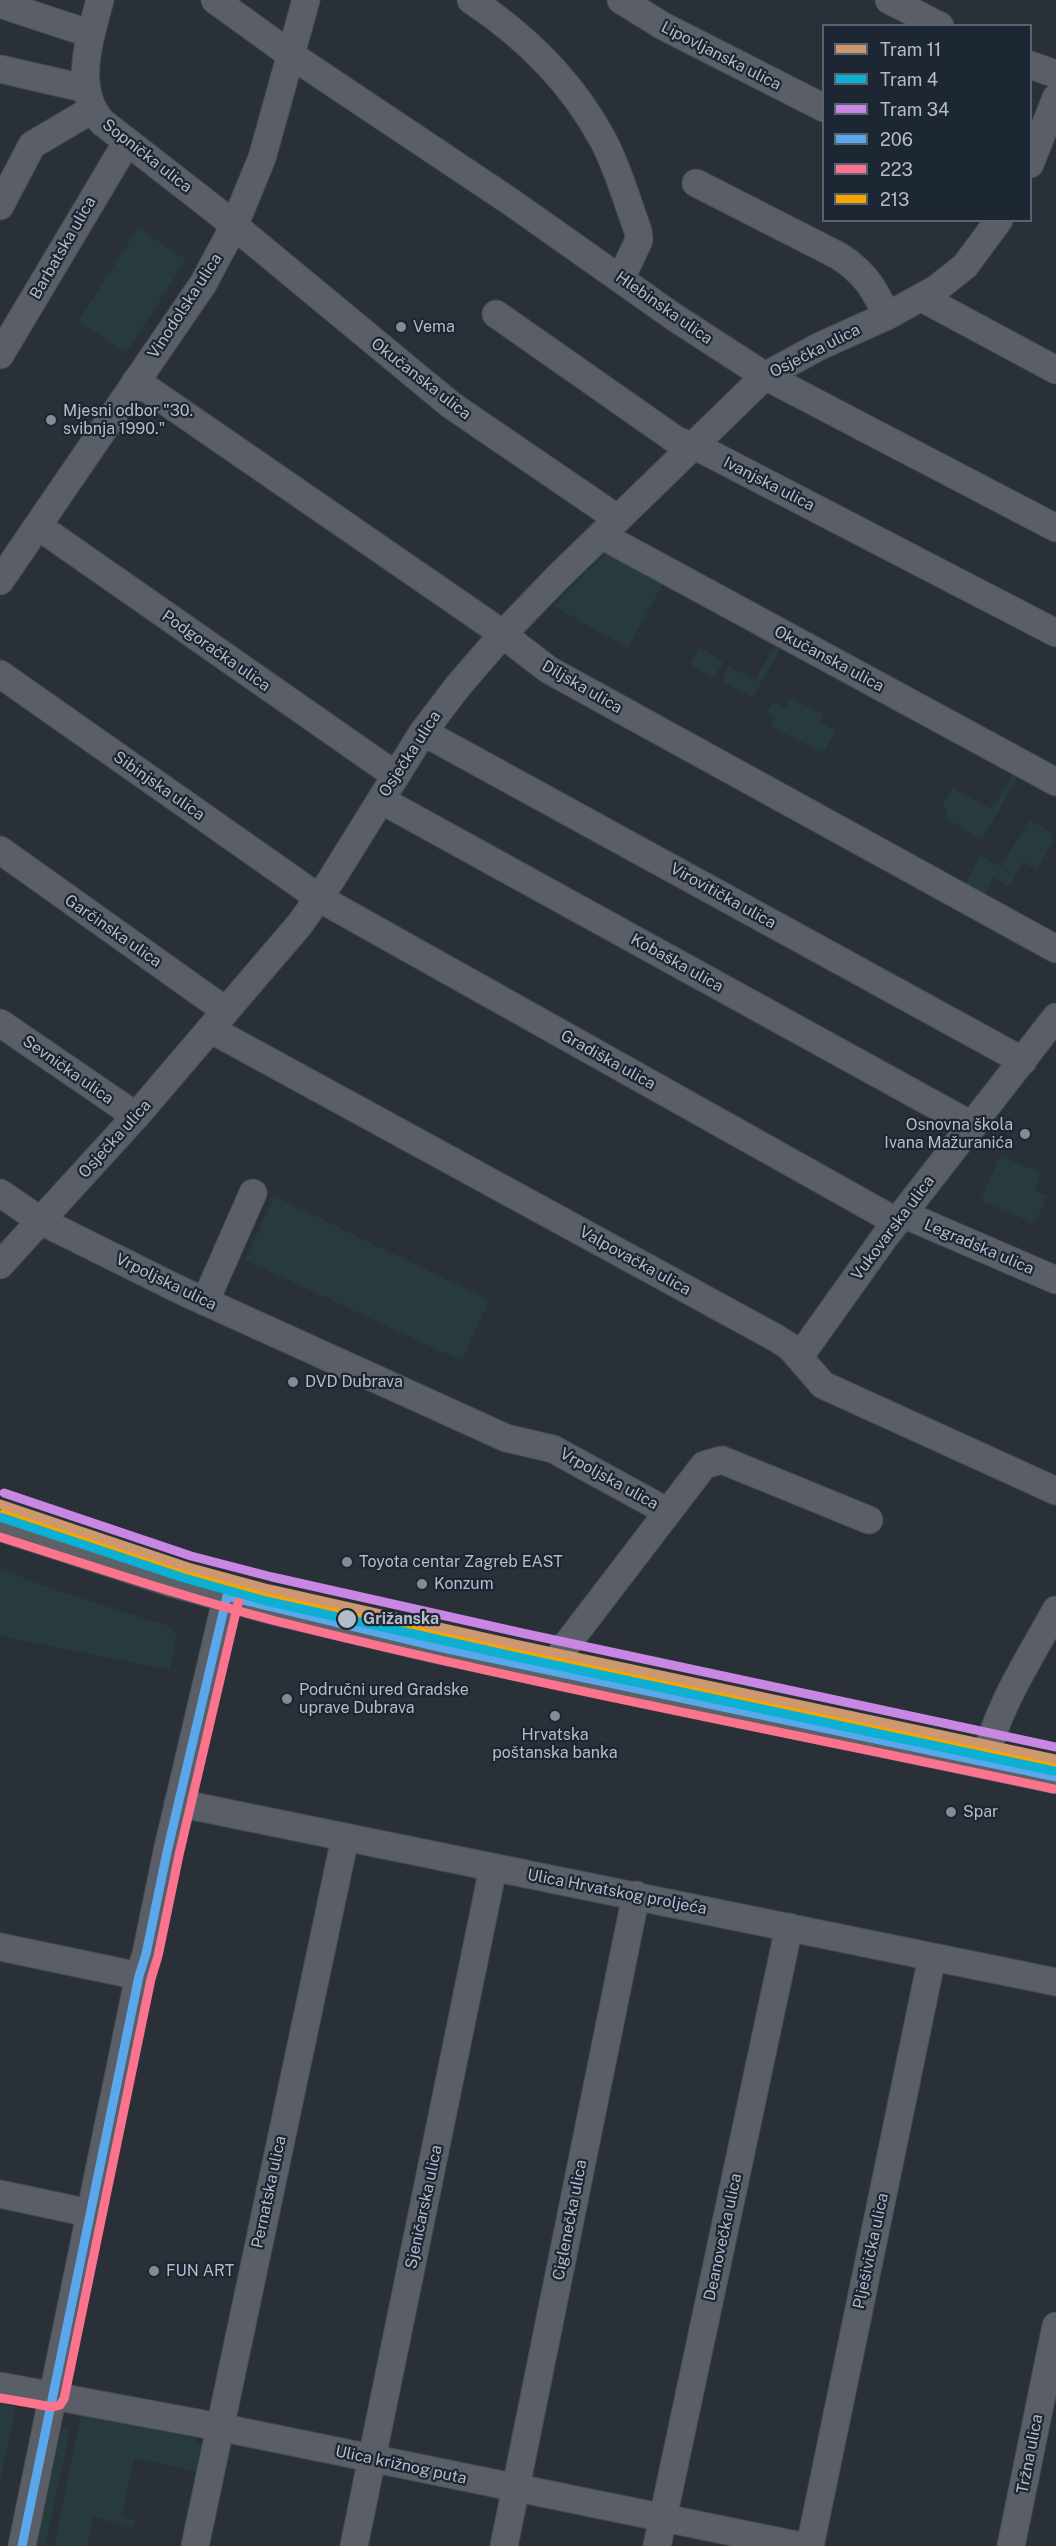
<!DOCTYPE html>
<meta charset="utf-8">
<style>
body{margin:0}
#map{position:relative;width:1056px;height:2546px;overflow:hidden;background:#2a3038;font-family:"Public Sans",sans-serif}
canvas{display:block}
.legend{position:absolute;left:822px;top:24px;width:210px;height:198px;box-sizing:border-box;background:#1d2633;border:2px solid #59626f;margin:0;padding:8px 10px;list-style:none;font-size:18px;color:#b4bcc9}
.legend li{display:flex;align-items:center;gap:12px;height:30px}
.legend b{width:30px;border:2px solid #59626f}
</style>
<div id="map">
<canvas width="1056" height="2546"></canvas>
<ul class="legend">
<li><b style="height:8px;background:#cd976f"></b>Tram 11</li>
<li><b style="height:8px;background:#0dafd3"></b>Tram 4</li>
<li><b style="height:8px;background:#c787e3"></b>Tram 34</li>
<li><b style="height:8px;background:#5aa8eb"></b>206</li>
<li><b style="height:8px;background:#fc738d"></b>223</li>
<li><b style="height:8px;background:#f7a600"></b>213</li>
</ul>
</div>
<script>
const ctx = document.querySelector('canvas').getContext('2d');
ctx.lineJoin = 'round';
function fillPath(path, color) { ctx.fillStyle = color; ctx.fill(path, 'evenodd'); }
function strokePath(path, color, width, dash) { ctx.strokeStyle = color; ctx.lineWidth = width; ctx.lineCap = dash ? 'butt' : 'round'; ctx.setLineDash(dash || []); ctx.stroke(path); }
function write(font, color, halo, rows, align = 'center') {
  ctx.font = font + ' "Public Sans",sans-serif'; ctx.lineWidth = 4.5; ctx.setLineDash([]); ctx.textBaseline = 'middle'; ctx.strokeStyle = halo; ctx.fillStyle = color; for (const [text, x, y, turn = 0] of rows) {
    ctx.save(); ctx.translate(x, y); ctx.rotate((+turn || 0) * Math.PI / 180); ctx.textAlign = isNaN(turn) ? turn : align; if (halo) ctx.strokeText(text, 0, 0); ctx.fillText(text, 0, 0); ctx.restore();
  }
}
fillPath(new Path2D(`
 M138 228 186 260 126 353 78 321Z
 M606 553 663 584 628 648 553 606Z
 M751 629 782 646 753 697 721 681 728 666 755 680 774 646 749 633Z
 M699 647 723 661 714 678 689 664Z
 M791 698 824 715 820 722 836 731 823 753 770 726 775 717 767 713 773 702 785 708Z
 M1014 772 1019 774 982 840 945 818 948 811 942 806 952 788 992 809Z
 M1029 820 1053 833 1050 838 1054 840 1037 870 1023 862 1009 887 993 877 985 894 966 883 980 855 1001 867Z
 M1000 1156 1041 1173 1034 1190 1047 1195 1035 1224 981 1201Z
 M274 1196 489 1300 462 1361 245 1260Z
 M0 1568 43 1586 169 1626 177 1636 170 1670 0 1636Z
 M0 2402 16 2407 0 2482Z
 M81 2415 193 2437C206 2446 201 2459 198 2472L134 2458 122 2516 136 2521 134 2528 93 2517 87 2546H54Z
 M62 2428 70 2430 45 2546H36Z`), '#273a3e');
const minor = new Path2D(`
 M100 0C90 38 72 88 102 122L214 209 451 405 618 519
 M215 0 291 55 511 202 674 317 765 376 1056 528
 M471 0C525 36 572 82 603 140 618 168 627 201 638 231L639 240 621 278
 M621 0 663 26 824 108
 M889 0 940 26
 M0 4 91 34
 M1030 65 1056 74
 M0 69 87 89
 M1030 164 1056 98
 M696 183 839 256C865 273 874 288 887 316
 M0 206 32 145 93 109
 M922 298 1056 370
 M496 314 676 440 705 451 1056 633
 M0 355 127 142
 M136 381 490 625 549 670 1056 949
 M38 526 395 775
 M601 535 1056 782
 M0 581 203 284 234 226 262 158 306 0
 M0 674 319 898 897 1222
 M423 732 1023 1061
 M381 800 973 1126
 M0 850 226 1011
 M0 1023 136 1116
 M210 1029 776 1338 790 1347 823 1385 1056 1491
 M0 1193 41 1221 182 1291 506 1438 553 1449 668 1512
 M903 1214 1056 1280
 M0 1265 136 1116 300 924 331 880 423 732 458 686 502 635 557 578 765 376 820 346 887 316 936 289 965 266 999 220
 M205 1302 253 1193
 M800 1356 884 1238 1056 1017
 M555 1672 564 1648 704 1465 722 1460 869 1520
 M985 1762C996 1708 1030 1658 1056 1610
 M178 1803 1056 1982
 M0 1947 139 1976
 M0 2194 89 2213
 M0 2386 219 2427 801 2546
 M22 2546 139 1976 146 1954 167 1852 227 1596
 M195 2546 345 1838
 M354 2546 493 1868
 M504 2546 636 1895
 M657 2546 789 1927
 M810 2546 932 1957
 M1011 2546 1056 2326`);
const major = new Path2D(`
 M0 1524 172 1580 278 1609 443 1648 1056 1777`);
strokePath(minor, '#484c53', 29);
strokePath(major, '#484c55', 35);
strokePath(minor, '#5a5e66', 27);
strokePath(major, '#5c6168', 33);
strokePath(new Path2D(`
 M227 1596 443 1648 1056 1777
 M22 2546 139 1976 146 1954 167 1852 227 1596`), '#5aa8eb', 9);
strokePath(new Path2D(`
 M0 1537C92 1566 183 1597 276 1621 532 1685 795 1734 1054 1789
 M0 2398 53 2407 60 2405 64 2399 151 1979 158 1956 179 1855 239 1599`), '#fc738d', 9);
strokePath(new Path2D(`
 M4 1513 175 1569 281 1597 446 1636 1056 1765`), '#f7a600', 9);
strokePath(new Path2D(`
 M0 1504 188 1567 269 1589 519 1645 1056 1759`), '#cd976f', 9);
strokePath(new Path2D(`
 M0 1517 184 1578 266 1601 517 1657 1054 1771`), '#0dafd3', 9);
strokePath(new Path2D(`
 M4 1493 191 1556 272 1577 522 1633 1056 1747`), '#c787e3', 9);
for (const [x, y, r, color] of [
 [401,327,6,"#848b96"],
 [51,420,6,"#848b96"],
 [1025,1134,6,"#848b96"],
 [293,1382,6,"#848b96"],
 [347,1562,6,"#848b96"],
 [422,1584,6,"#848b96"],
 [347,1619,10,"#b4bcc9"],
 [287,1699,6,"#848b96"],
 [555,1716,6,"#848b96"],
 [951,1812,6,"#848b96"],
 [154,2271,6,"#848b96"]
]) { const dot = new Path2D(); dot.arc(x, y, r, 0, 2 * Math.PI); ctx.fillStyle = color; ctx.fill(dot); strokePath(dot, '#1d2633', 2); }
write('16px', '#b4bcc9', '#1d2633', [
 ["Lipovljanska ulica",721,56,27],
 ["Sopnička ulica",147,156,38],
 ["Barbatska ulica",63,248,-60],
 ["Vinodolska ulica",185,306,-57],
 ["Hlebinska ulica",664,308,35],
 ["Osječka ulica",815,351,-27],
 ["Okučanska ulica",421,379,38],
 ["Ivanjska ulica",769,484,27],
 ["Podgoračka ulica",216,651,35],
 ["Okučanska ulica",829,659,28],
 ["Diljska ulica",582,687,30],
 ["Osječka ulica",410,754,-57],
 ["Sibinjska ulica",159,786,35],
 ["Virovitička ulica",723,896,29],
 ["Garčinska ulica",113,931,35],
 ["Kobaška ulica",677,963,29],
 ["Gradiška ulica",608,1060,29],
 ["Sevnička ulica",68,1070,35],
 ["Osječka ulica",115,1139,-48],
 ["Vukovarska ulica",893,1228,-53],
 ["Legradska ulica",979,1247,23],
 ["Valpovačka ulica",635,1261,29],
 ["Vrpoljska ulica",166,1282,26],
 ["Vrpoljska ulica",609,1479,29],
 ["Ulica Hrvatskog proljeća",617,1892,11],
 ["Pernatska ulica",269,2192,-78],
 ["Sjeničarska ulica",424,2207,-78],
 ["Ciglenečka ulica",570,2220,-79],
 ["Deanovečka ulica",723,2237,-78],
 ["Plješivička ulica",871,2251,-78],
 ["Tržna ulica",1030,2454,-79],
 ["Ulica križnog puta",401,2465,12]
]);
write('16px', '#b4bcc9', '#1d2633', [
 ["Vema",413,327],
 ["Mjesni odbor \"30.",63,411],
 ["svibnja 1990.\"",63,429],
 ["Osnovna škola",1013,1125,"right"],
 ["Ivana Mažuranića",1013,1143,"right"],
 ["DVD Dubrava",305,1382],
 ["Toyota centar Zagreb EAST",359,1562],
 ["Konzum",434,1584],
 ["Područni ured Gradske",299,1690],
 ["uprave Dubrava",299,1708],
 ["Hrvatska",555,1735,"center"],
 ["poštanska banka",555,1753,"center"],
 ["Spar",963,1812],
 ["FUN ART",166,2271]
], 'left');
write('bold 16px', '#b4bcc9', '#1d2633', [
 ["Grižanska",363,1619]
], 'left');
</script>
